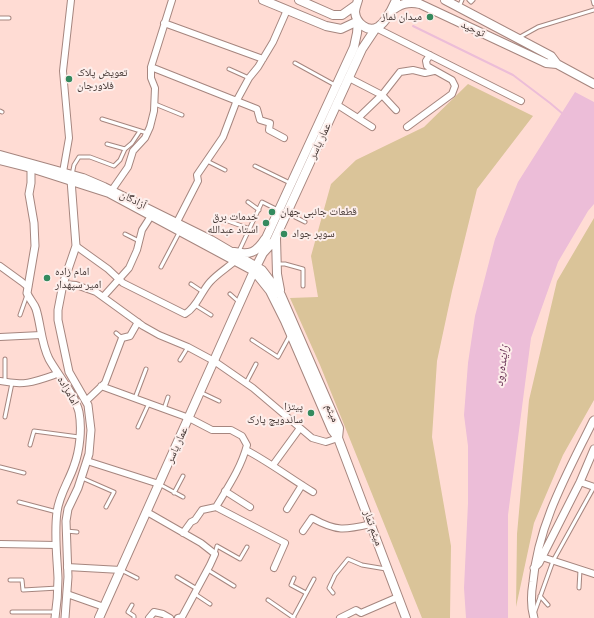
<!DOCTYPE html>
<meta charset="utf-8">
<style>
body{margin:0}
canvas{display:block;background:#ffdcd4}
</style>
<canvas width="594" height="618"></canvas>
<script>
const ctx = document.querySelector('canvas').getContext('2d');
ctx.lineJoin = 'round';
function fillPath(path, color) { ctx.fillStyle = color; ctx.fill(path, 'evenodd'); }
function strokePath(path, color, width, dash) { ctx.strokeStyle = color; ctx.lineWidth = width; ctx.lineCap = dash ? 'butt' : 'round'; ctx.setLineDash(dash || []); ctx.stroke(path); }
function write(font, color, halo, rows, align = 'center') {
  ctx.font = font + ' "Roboto Serif","Noto Naskh Arabic",serif'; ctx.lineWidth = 4; ctx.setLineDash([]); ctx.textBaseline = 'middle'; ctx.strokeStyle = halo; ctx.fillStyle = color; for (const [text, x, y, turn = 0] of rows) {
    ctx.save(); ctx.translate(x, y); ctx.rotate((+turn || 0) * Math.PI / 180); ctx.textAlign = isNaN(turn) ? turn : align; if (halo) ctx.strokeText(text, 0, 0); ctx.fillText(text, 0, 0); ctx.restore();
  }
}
fillPath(new Path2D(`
 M468 84 533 116 477 189 452 291 437 361 432 437 451 546 450 618H422L320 365 290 298 318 297 311 256 331 184 356 160 424 127Z
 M594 218V400L563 455 534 523 516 607 517 534 529 400 557 281Z`), '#dac499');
fillPath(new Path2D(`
 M575 92 594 102V204L588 211 558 262 531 338 508 515V618H466L464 588 468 503V446L464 415 468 363 475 316 495 239 518 182Z`), '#ecbdd8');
strokePath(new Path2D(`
 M413 26 513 75 550 103 563 114`), '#ecbdd8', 2);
const service = new Path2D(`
 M469 0 471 2 473 0
 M593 0 594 4
 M459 7 462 0
 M0 18H9
 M520 37 538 27 594 10
 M295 63 335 85
 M229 69 249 78
 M155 104 182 115
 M0 111 2 112
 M102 119 147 133
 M107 144 125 149
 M207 161 225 170
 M255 166 290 183
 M72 175 74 165 79 157H90L114 166 120 160 125 149 132 143 140 131
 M248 202 259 210
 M287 213 305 222
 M217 217 250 229
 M125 234 139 241
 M239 251 262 202 278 210
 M278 264H285L303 269V286
 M161 267 180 231
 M191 284 203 292
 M230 294 239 302
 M195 305 211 315
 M20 315 27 295
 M116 333 122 338
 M252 340 278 357 290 335
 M180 360 188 347
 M5 382V359
 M246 383 256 364
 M200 392 219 401
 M135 398 146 369
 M164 409 168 397
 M5 417 12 383
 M138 427 149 403
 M30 445 34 431 79 437
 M0 467 24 473
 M82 478 114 492 106 507
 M159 484 183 497
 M174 493 183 476
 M19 502 57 512
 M66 531 77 532
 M215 554 217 546 240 559 247 547
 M121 570 137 578
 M208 570 234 586
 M177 577 197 589
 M294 578 291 585 306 593
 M10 580H22L23 590 58 588
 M579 588 580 570
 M333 593 329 588 335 575 348 559 362 565 386 569
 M195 594 210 604
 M540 596 548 605
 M268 600 294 618
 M132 605 128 612 134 616V618
 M535 611 553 561 594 487
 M12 612H56
 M293 618 314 579`);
const minor = new Path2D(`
 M164 23 263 59
 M376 28 521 101
 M151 67 257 109 260 120 270 123 269 130 284 138
 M349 78 382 95 396 110
 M336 104 372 127
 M358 118 382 95 400 72 413 70 425 73 434 71
 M407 127 452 94 455 86 452 80 427 66 426 61 430 55
 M63 172 69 138 63 71 71 0
 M112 190 128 167 133 151 145 138 150 127 154 111 155 88 151 78V67L172 0
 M177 222 198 181 197 175 223 137 237 100 249 78 258 67 273 42 287 10
 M76 246 108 269 123 283 185 314C197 307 201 292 210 282 217 274 227 268 235 261
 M0 266 22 282 28 287
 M63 284 76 285 96 292 143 326 159 335 188 347 214 361 253 388 312 438 326 442 338 438
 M103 297 129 268 137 250 142 230 151 216
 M0 337 41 335
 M0 381C25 386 34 382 57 374
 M101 386 189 418 212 430H231L242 436 247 445C241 468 228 487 216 507L202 510 195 520 191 522 183 533
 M86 401 105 383 122 338 130 336 138 322
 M246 450C269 462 290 478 313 492
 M87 461 159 484
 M273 465 300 428
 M580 482 594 487
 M225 491 250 507
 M216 507 285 543 274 568
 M287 509 302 485
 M147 512 201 543 215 554 210 565 182 617 178 618
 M303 531 312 518C337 532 345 530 371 524
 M0 544 56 545
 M542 557 594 574
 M67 567 121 570
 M67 594 104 607
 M149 618 154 612 163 614 170 618
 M340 618 356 610 361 613 398 597`);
const tertiary = new Path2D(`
 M31 168V183L29 194 34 223 35 246 27 293C29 299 34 303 36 309 41 325 41 343 49 359 58 375 75 395 79 412 82 428 80 450 74 466 69 481 59 495 57 512 54 534 57 556 58 578 58 592 57 605 55 618
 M534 568 539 563 542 557 580 482 594 449
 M65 618 68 577 66 521 68 509 78 488 89 454 91 430 88 405 69 372 58 320V310L63 284 76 246 71 180
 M534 618C530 605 531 594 533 582 538 524 568 472 593 421L594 420`);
const secondary = new Path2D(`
 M263 0 326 26 341 29 358 21
 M299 0 333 15H342L356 5
 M358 0C357 4 355 8 355 12 356 23 368 33 378 27 387 21 392 9 396 0
 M445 0 551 56 557 64
 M390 12C400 4 408 1 420 4L546 63 557 64 594 84
 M0 155 83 178 104 187 211 240 262 270 281 295 339 428 338 438 332 430 285 321 270 291 254 271 109 193 31 168 0 160
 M276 238 277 274 280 290
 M234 252C250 255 256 253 265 239
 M263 252 266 238 354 47 357 33 358 21
 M338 438 406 618
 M99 618 254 271 263 253 274 241 362 49 376 28`);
strokePath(service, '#a6867f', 5);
strokePath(minor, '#a6867f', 8);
strokePath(tertiary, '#a6867f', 9);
strokePath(secondary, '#a6867f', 10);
strokePath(service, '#fff', 3);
strokePath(minor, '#fff', 6);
strokePath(tertiary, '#fff', 7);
strokePath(secondary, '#fff', 8);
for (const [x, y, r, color] of [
 [430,17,4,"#348a5e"],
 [69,79,4,"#348a5e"],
 [272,212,4,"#348a5e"],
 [266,223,4,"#348a5e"],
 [284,234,4,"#348a5e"],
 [47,278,4,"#348a5e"],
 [311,413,4,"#348a5e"]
]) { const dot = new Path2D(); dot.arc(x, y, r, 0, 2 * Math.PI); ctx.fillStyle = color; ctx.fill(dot); strokePath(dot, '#fdeeeb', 1.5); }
write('11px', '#423532', '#fdeeeb', [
 ["میدان نماز",422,17,"right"],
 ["تعویض پلاک",77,73],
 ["فلاورجان",77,86],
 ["قطعات جانبی جهان",280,212],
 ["خدمات برق",258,217,"right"],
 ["استاد عبدالله",258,230,"right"],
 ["سوپر جواد",292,234],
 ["امام زاده",55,272],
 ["امیر سپهدار",55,285],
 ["پیتزا",303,407,"right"],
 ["ساندویچ پارک",303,420,"right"]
], 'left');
write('11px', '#423532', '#fdeeeb', [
 ["توحید",473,29,25],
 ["عمار یاسر",320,141,-65],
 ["آزادگان",133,200,26],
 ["امامزاده",68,391,60],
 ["میثم",332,413,66],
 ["عمار یاسر",177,445,-66],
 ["میثم تمار",373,528,70]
]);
write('italic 12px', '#60284c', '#fdeeeb', [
 ["زاینده‌رود",502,366,-82]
]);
</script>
